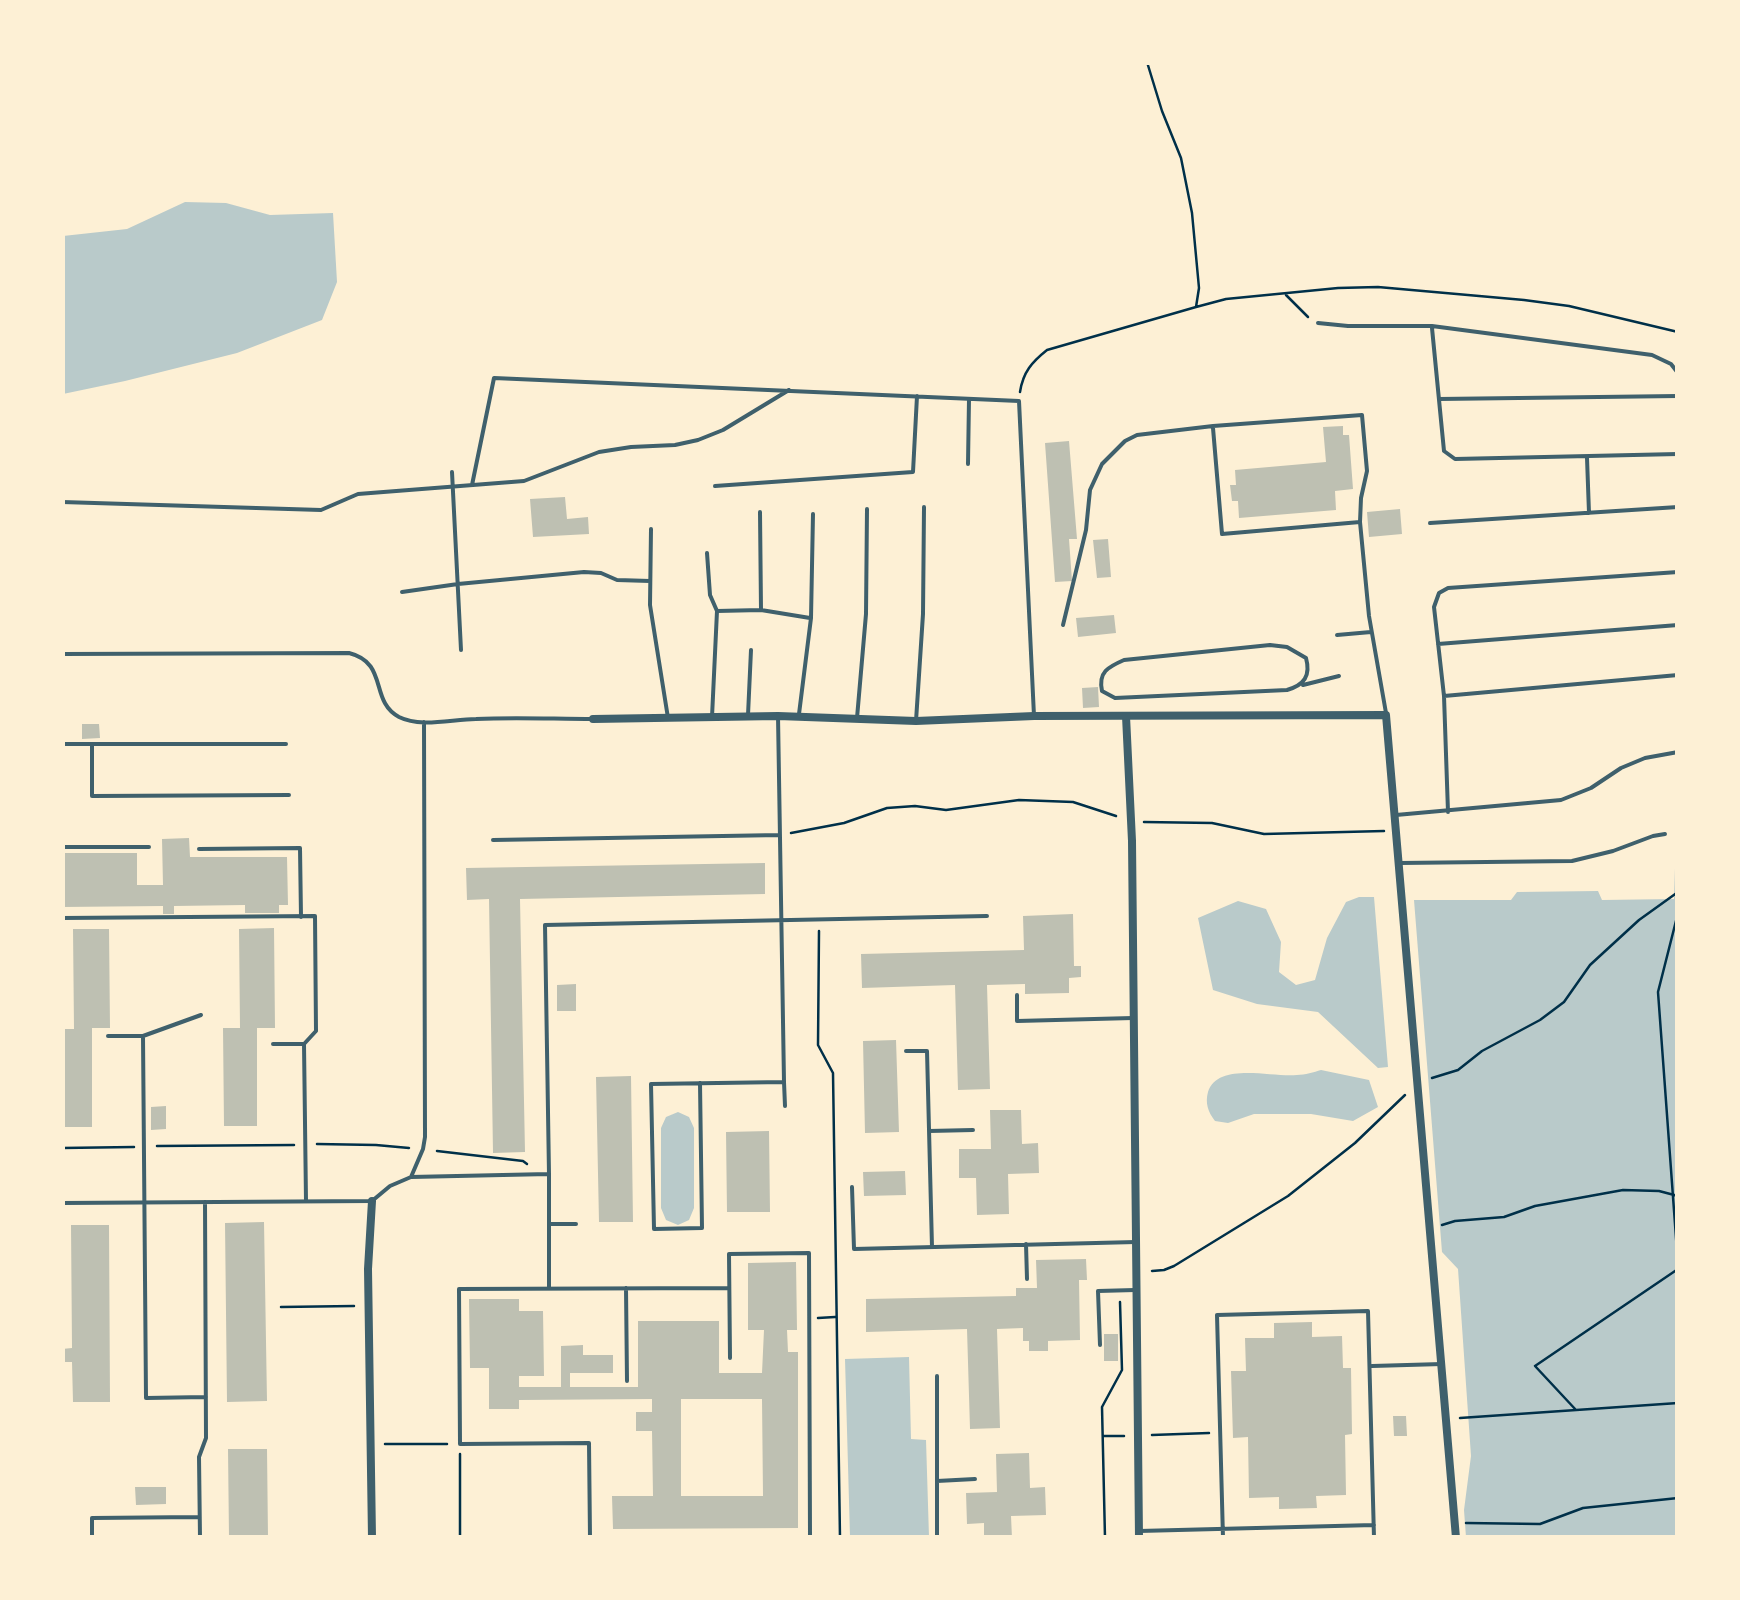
<!DOCTYPE html>
<style>
body{margin:0}
#map{position:relative;width:1740px;height:1600px;overflow:hidden;background:#fdf0d5;font-family:Mulish,sans-serif}
canvas{display:block}
.frame{position:absolute;inset:0;border:65px solid #fdf0d5;pointer-events:none}
</style>
<div id="map">
<canvas width="1740" height="1600"></canvas>
<div class="frame"></div>
</div>
<script>
const ctx = document.querySelector('canvas').getContext('2d');
ctx.lineJoin = 'round';
function fillPath(path, color) { ctx.fillStyle = color; ctx.fill(path, 'evenodd'); }
function strokePath(path, color, width, dash) { ctx.strokeStyle = color; ctx.lineWidth = width; ctx.lineCap = dash ? 'butt' : 'round'; ctx.setLineDash(dash || []); ctx.stroke(path); }
fillPath(new Path2D(`
 M185 202 226 203 270 215 333 213 337 282 322 320 237 353 125 381 63 394V236L127 229Z
 M1677 806V1537H1466L1464 1510 1471 1456 1458 1269 1442 1252 1414 900H1511L1517 892 1598 891 1602 900 1674 899Z
 M1359 897H1374L1388 1067 1378 1068 1318 1012 1257 1004 1213 990 1198 918 1238 901 1266 909 1281 942 1279 972 1296 985 1315 980 1327 938 1346 902Z
 M1321 1070 1369 1080 1378 1107 1353 1121 1311 1114H1254L1228 1123 1215 1121C1208 1112 1205 1103 1208 1092 1218 1061 1273 1078 1297 1075 1305 1075 1314 1072 1321 1070Z
 M678 1112 689 1117 694 1128V1208L689 1220 678 1225 666 1220 661 1208V1128L666 1117Z
 M909 1357 911 1439 926 1440 929 1537H850L845 1359Z`), '#b9caca');
fillPath(new Path2D(`
 M1343 426V435H1349L1353 489 1335 491 1336 510 1239 518 1238 501H1232L1230 485H1236L1235 470 1326 462 1323 427Z
 M1069 441 1077 539H1069L1072 581 1055 582 1045 443Z
 M565 497 567 519 588 517 589 534 533 537 530 499Z
 M1400 509 1402 534 1369 537 1367 512Z
 M1108 539 1111 577 1097 578 1093 540Z
 M1114 615 1116 633 1078 637 1076 618Z
 M1098 687 1099 707 1083 708 1082 688Z
 M82 724H99L100 738 82 739Z
 M189 838 190 857H287L288 905H279V913H245V905L174 906V914H163V906L62 907V853H137V885H163L162 839Z
 M765 863V894L520 899 525 1152 493 1153 489 899 467 900 466 868Z
 M1073 914 1074 966H1081V977L1069 978V993L1025 994V984L987 985 990 1089 958 1090 955 985 862 988 861 954 1024 950 1023 916Z
 M274 928 275 1028H257V1126H224L223 1028H240L239 929Z
 M73 929H109L110 1028H92V1127H62V1029H74Z
 M576 984V1011H557V985Z
 M896 1040 899 1132 865 1133 863 1041Z
 M631 1076 633 1222H599L596 1077Z
 M166 1106V1129L151 1130V1107Z
 M990 1110H1021L1022 1144 1038 1143 1039 1173 1008 1174 1009 1214 977 1215 976 1178H959V1149H991Z
 M769 1131 770 1212H727L726 1132Z
 M905 1171 906 1195 864 1196 863 1172Z
 M264 1222 267 1401 227 1402 225 1223Z
 M71 1225H109L110 1402H73L72 1362H62V1349L72 1348Z
 M1086 1259 1087 1280H1079L1080 1340 1048 1341V1351H1029V1341H1023V1328L997 1329 1000 1428 970 1429 967 1329 866 1332V1299L1016 1296V1288H1037L1036 1260Z
 M796 1262 797 1330H787L788 1352H798V1528L613 1529 612 1496H653L652 1431H636V1412H652V1399L519 1400V1409H489V1368H470L469 1299H519V1311H543L544 1376H519V1387H561V1346L583 1345V1355H613V1373H570V1387H638V1321H719V1373H762L764 1330H748V1263ZM681 1399H762L763 1496H681Z
 M1312 1322V1337L1342 1336 1343 1368H1351L1352 1434 1345 1435 1346 1495 1316 1496 1317 1508 1279 1509V1497L1249 1498 1248 1437 1233 1438 1231 1371H1246L1245 1338H1274V1323Z
 M1104 1334H1118V1361H1104Z
 M1393 1416H1406L1407 1436H1394Z
 M228 1449H267L268 1538H229Z
 M1029 1453 1030 1488 1045 1487 1046 1515 1011 1516 1012 1538H984V1523L967 1524 966 1493 997 1492 996 1454Z
 M135 1487H166V1504L136 1505Z`), '#bec0b2');
strokePath(new Path2D(`
 M1286 295 1308 317
 M1196 307 1226 299 1338 288 1378 287 1524 300 1569 306 1678 332
 M1020 392C1023 372 1032 362 1047 350L1196 307 1199 288 1192 213 1181 158 1162 111 1147 62
 M1144 822 1212 823 1264 834 1384 831
 M791 833 844 823 887 808 915 806 946 810 1019 800 1073 802 1116 816
 M1678 913 1658 992 1678 1265
 M819 931 818 1045 833 1073 840 1538
 M1432 1078 1458 1070 1482 1051 1540 1020 1564 1002 1590 965 1639 920 1678 892
 M317 1144 376 1145 409 1148
 M157 1146 294 1145
 M62 1148 134 1147
 M437 1151 523 1161 527 1164
 M1442 1225 1455 1221 1504 1217 1535 1206 1623 1190 1659 1191 1678 1196
 M1152 1271 1164 1270 1174 1266 1288 1196 1355 1143 1405 1095
 M281 1307 354 1306
 M818 1318 835 1317
 M1576 1410 1535 1366 1678 1269
 M1460 1418 1678 1403
 M1152 1435 1209 1433
 M1103 1436H1124
 M385 1444H447
 M460 1454V1538
 M1466 1523 1540 1524 1583 1508 1678 1498
 M1105 1538 1102 1407 1122 1370 1120 1302`), '#003049', 2.5);
strokePath(new Path2D(`
 M1318 323 1348 326H1432L1652 355 1671 364 1678 373
 M1432 328 1444 451 1455 459 1678 454
 M1439 399 1678 396
 M1213 428 1222 534 1360 522
 M1587 458 1589 513
 M968 464 969 399
 M452 472 461 650
 M472 485 494 378 1019 401 1034 716
 M715 486 913 472 917 396
 M62 502 321 510 358 494 524 481 599 452 631 447 675 445 698 440 723 430 789 390
 M760 512 761 610
 M1430 523 1678 507
 M651 529 650 605 668 718
 M707 553 710 595 717 611
 M402 592 458 584 584 572 601 573 617 580 650 581
 M1063 625 1086 530 1090 490 1102 464 1125 441 1137 435 1213 426 1362 415 1367 471 1361 498 1360 522 1369 616 1386 713
 M1337 635 1371 632
 M1438 644 1678 625
 M1270 645 1287 647 1306 658C1311 676 1304 685 1287 690L1115 698 1102 691C1098 672 1108 667 1124 660Z
 M62 654 349 653C389 663 369 701 399 717 421 728 452 719 476 719 515 717 554 719 593 719
 M1303 685 1339 676
 M1444 696 1678 675
 M799 714 811 618 813 514
 M748 715 751 650
 M712 717 717 611 761 610 810 618
 M857 718 866 614 867 509
 M916 721 923 614 924 507
 M62 744H286
 M92 744V796L289 795
 M1448 812 1444 696 1434 607 1439 593 1448 588 1678 572
 M1396 815 1561 800 1591 788 1621 768 1645 758 1678 752
 M493 840 780 835
 M62 847H149
 M199 849 300 848 301 917
 M1400 863 1572 861 1613 851 1653 836 1665 834
 M62 918 315 916 316 1031 304 1044 306 1201
 M1017 995V1021L1133 1018
 M108 1036H143L146 1398 206 1397
 M143 1036 201 1015
 M273 1044H304
 M906 1051H927L932 1247
 M784 1082 785 1106
 M700 1083 702 1228 654 1229 651 1084 784 1082 778 716
 M929 1131 973 1130
 M549 1174V1288
 M411 1177 423 1149 425 1137 424 722
 M852 1187 854 1249 1136 1242
 M62 1203 372 1201 390 1186 411 1177 549 1174 545 925 987 916
 M549 1224H576
 M1026 1244 1027 1279
 M626 1288 627 1381
 M1100 1345 1098 1291 1135 1290
 M730 1358 729 1254 809 1253 810 1538
 M1372 1366 1442 1364
 M937 1376V1538
 M937 1481 975 1479
 M1139 1531 1374 1525
 M92 1538V1518L198 1517
 M200 1538 199 1457 206 1438 205 1202
 M590 1538 589 1443 460 1444 459 1289 729 1288
 M1223 1538 1217 1315 1368 1311 1374 1538`), '#3f606c', 4);
strokePath(new Path2D(`
 M1126 716 1132 841 1139 1538
 M593 719 778 716 916 721 1034 716 1386 715 1456 1538
 M372 1201 368 1269 372 1538`), '#3f606c', 8);
</script>
